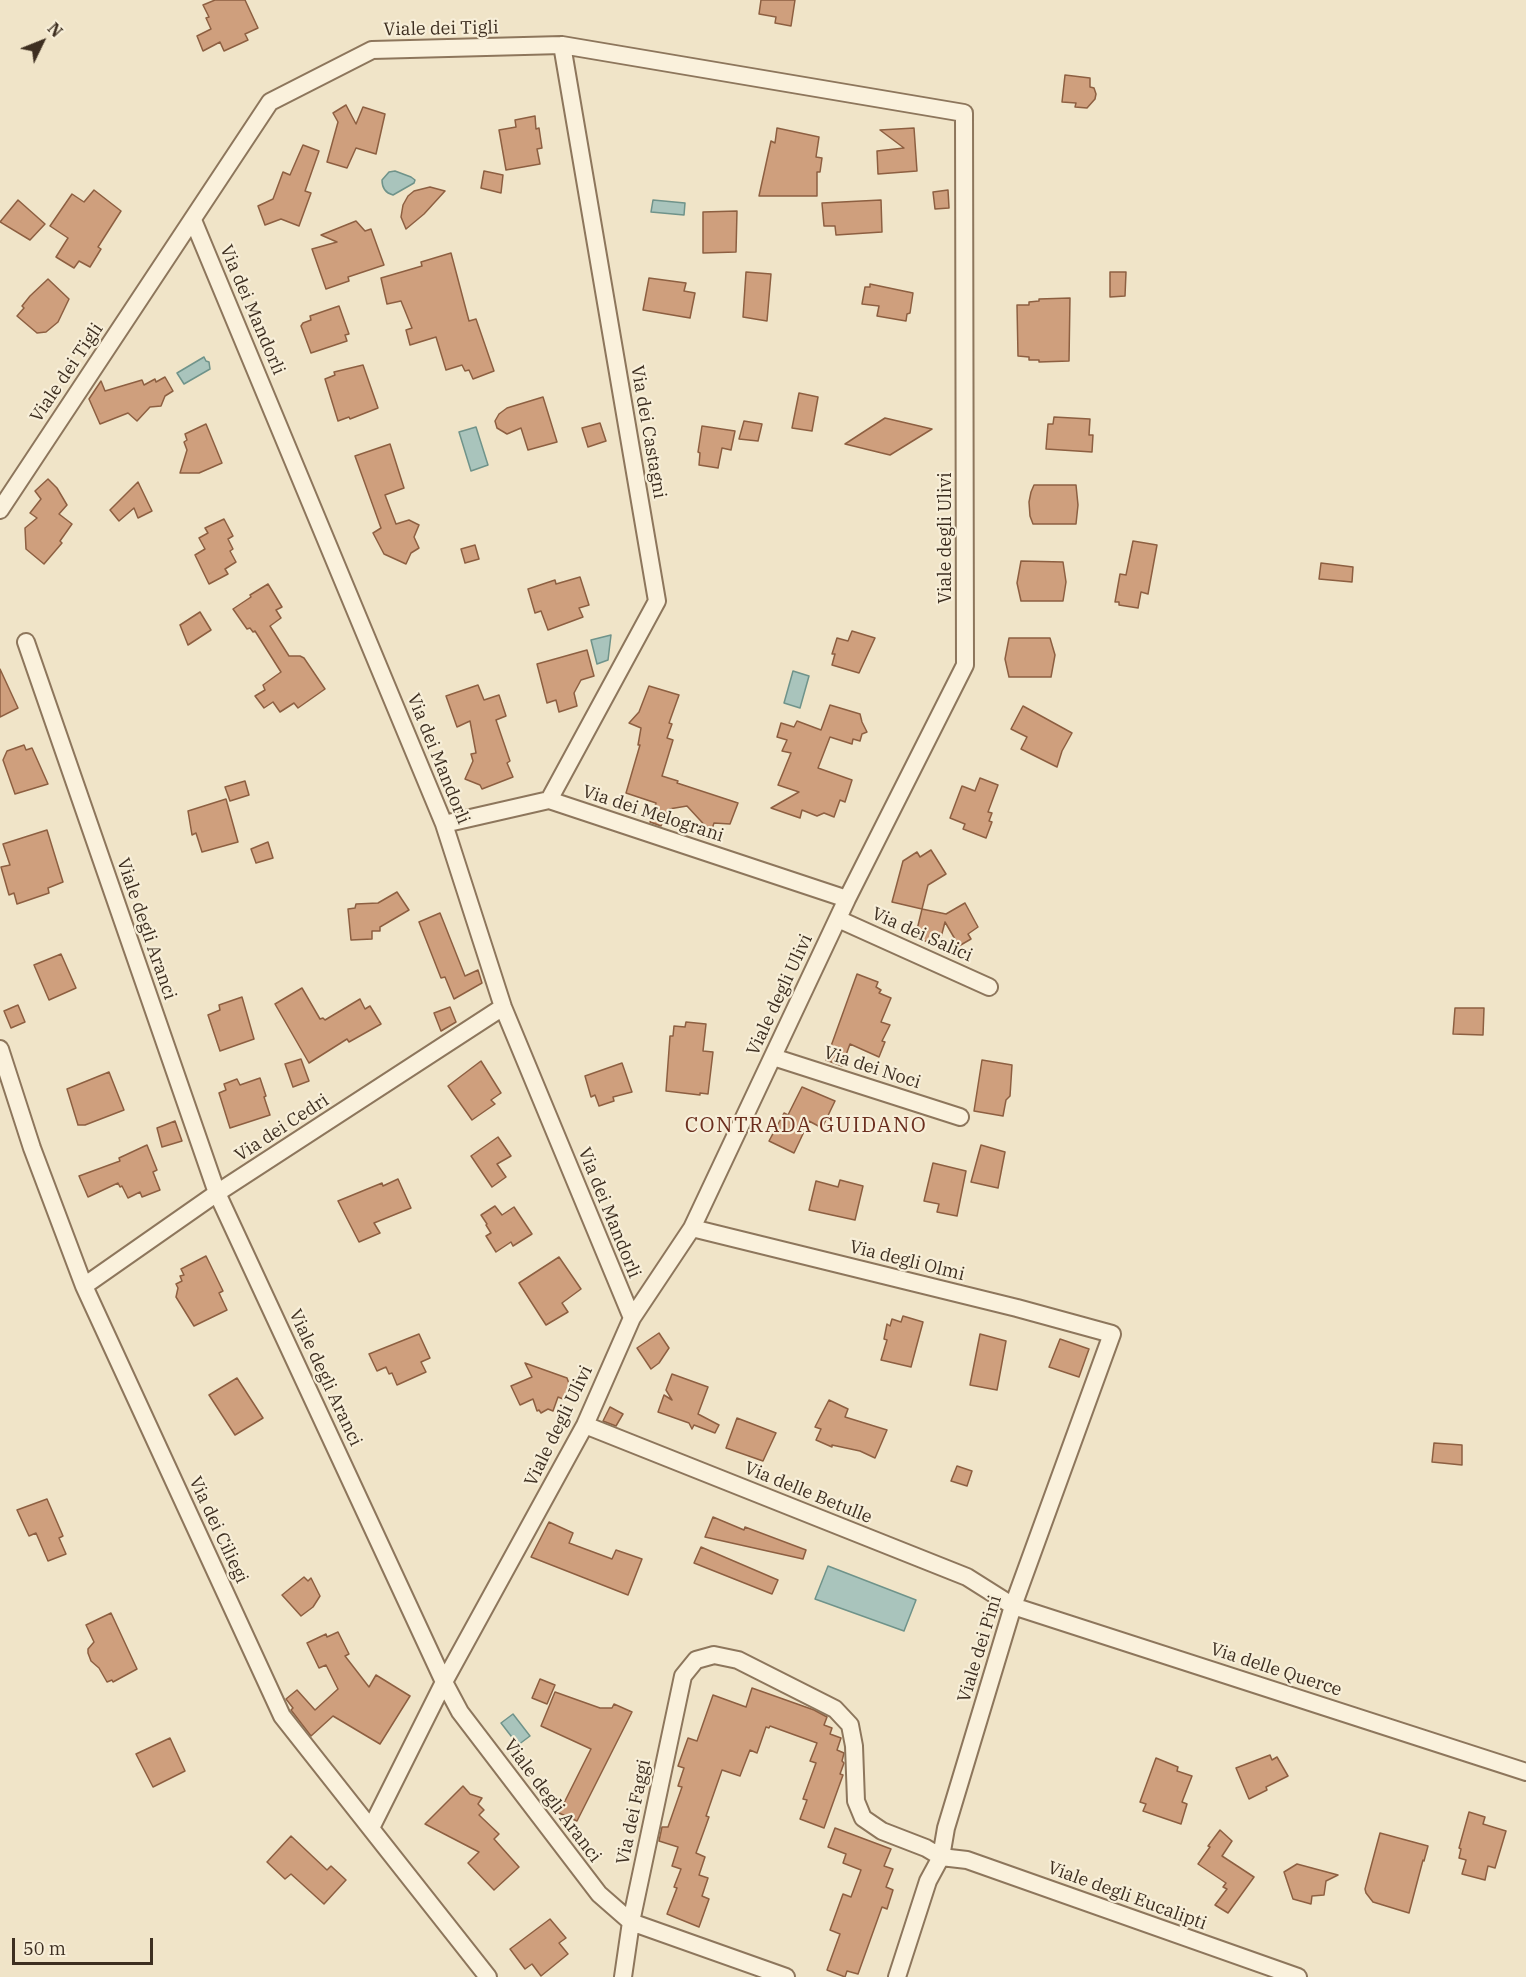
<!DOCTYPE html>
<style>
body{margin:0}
#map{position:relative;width:1526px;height:1977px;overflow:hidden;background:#f0e4c8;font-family:"IBM Plex Serif",serif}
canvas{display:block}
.north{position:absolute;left:12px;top:12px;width:60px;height:60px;-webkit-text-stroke:4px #f7eed8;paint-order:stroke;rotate:47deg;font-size:16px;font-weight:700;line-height:24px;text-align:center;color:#3d2e20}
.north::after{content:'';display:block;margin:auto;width:21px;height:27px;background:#3d2e20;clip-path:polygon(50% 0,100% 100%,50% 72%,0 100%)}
.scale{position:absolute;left:12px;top:1938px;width:141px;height:27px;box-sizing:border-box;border:3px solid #3d2e20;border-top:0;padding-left:8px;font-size:18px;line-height:21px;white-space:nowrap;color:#3d2e20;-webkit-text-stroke:4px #f7eed8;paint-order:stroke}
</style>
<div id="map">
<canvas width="1526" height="1977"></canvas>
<div class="north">N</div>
<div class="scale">50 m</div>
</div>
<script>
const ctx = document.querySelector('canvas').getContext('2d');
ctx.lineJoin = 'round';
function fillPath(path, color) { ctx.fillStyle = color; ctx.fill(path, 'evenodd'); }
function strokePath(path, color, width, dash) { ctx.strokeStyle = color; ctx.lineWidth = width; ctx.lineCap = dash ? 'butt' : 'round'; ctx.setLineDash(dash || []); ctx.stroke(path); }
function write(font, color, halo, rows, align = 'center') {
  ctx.font = font + ' "IBM Plex Serif",serif'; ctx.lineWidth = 4.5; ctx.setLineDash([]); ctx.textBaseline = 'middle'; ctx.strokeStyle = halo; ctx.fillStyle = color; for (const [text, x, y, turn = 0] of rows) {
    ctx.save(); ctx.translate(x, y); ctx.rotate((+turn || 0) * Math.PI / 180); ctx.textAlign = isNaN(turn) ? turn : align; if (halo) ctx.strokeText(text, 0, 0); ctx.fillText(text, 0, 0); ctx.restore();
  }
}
const water = new Path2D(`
 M395 171 411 177 415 180 414 183 393 195C385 193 382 187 382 180L389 172Z
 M653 200 685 203 684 215 651 212Z
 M204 357 206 361 209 362 210 369 184 384 177 373Z
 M476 427 488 465 471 471 459 432Z
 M611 635 608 660 597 664 591 640Z
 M793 671 809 676 800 708 784 703Z
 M828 1566 916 1600 904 1631 815 1599Z
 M513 1714 530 1736 518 1745 501 1723Z`);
fillPath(water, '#a9c4bc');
strokePath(water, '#6f938a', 1.5);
const building = new Path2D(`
 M215 0H245L258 28 245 34 248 40 224 51 220 42 203 51 197 36 211 29 206 18 209 17 203 5Z
 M761 0H795L791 26 775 23 776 17 759 14Z
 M1065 75 1090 78V87L1094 88 1096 94 1095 99 1087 108 1075 107 1076 103 1062 102Z
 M346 105 356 124 363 107 385 114 376 154 356 148 347 168 327 162 338 122 333 113Z
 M535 116 536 129 539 128 542 148 537 149 540 164 506 170 499 130 516 127 515 120Z
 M777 128 819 137 816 157 822 158 820 172H817V196H759L771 141 775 143Z
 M914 128 917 171 878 174 877 151 904 148 880 130Z
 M303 145 319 151 305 191 311 193 299 226 281 219 265 225 258 206 273 199 283 172 290 175Z
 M484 171 503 175 501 193 481 188Z
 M430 187 445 191 424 214 406 229 401 217 403 205 408 196 414 191Z
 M94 190 121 211 98 247 101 249 90 267 79 261 74 268 56 257 68 238 50 226 72 194 84 202Z
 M948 190 949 208 935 209 933 192Z
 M18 200 45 224 30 240 0 222Z
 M881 200 882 232 836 235 835 226H824L822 203Z
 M737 211 736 252 703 253V212Z
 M356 221 365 231 371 229 384 265 348 277 349 281 326 289 312 249 337 242 321 235Z
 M451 253 469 321 476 319 494 371 473 379 469 370 465 371 462 365 446 370 436 337 410 345 406 330 412 328 401 301 387 304 381 278 422 266 421 262Z
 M746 272 771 274 767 321 743 317Z
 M1110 272H1126L1125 296 1110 297Z
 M649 278 686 283 684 291 695 293 690 318 643 310Z
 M48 279 69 299 58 322 46 332 37 333 17 316 24 308 22 306 30 296Z
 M870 284 913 293 910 313 907 314 906 321 877 316 879 306 862 304 865 287H870Z
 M1070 298 1069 361 1039 362V360H1029V357L1018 356 1017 305H1029V302L1039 301V299Z
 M339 306 349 334 345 335 347 341 311 353 301 326 303 323 311 320 310 316Z
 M363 365 378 408 350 419 349 417 338 421 325 379 335 375 334 372Z
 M165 377 173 391 165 396 161 406 150 407 137 421 128 413 100 424 89 399 101 381 105 391 142 380 144 385 155 379 156 382Z
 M799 393 818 397 812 431 792 428Z
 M543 397 557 442 528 450 521 428 507 434 497 428 495 421 499 414 507 408Z
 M1054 417 1090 419 1089 435H1093L1092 452 1046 449 1048 424H1053Z
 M885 418 932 429 890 455 845 444Z
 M744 421 762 424 758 441 739 439Z
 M600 423 606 441 588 447 582 428Z
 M206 424 222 463 199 473H180L187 450 184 442 187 440 185 434Z
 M702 426 735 431 731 450 722 448 718 468 699 465 700 453 698 452Z
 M390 444 404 488 385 495 396 524 409 520 419 525 414 537 419 548 411 553 406 564 384 554 373 533 381 528 355 456Z
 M48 479 57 488 67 505 59 514 72 524 60 541 62 543 44 564 26 549 25 528 37 518 30 513 41 499 35 491Z
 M138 482 152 511 138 518 134 508 119 521 110 510Z
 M1034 485H1076L1078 505 1076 524H1033L1030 516 1029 502 1031 492Z
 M224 519 233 536 228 539 233 549 230 551 236 562 225 569 228 574 209 584 195 555 205 549 199 538 208 533 205 528Z
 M1133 541 1157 545 1148 594 1141 592 1138 608 1119 605V602H1115L1120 574 1126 575Z
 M475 545 479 559 465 563 461 549Z
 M1021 561 1063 562 1066 582 1063 601H1021L1017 583Z
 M1321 563 1353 567 1352 582 1319 579Z
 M580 577 589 605 579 608 583 617 548 630 541 611 535 613 528 589 555 580 556 584Z
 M268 584 282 607 276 610 281 618 270 626 289 656H300L304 658 325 689 298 708 294 703 280 712 273 702 264 708 255 696 265 690 263 685 281 672 255 631 253 632 250 628 247 629 233 609 251 597 250 595Z
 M200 612 211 630 188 645 180 625Z
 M852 631 875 638 859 673 832 665 835 654H832L837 638 848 641Z
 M1009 638H1050L1055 655 1051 677H1009L1005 659Z
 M587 650 594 676 581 680 574 693 577 706 559 712 556 700 547 703 537 664Z
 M0 669 18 708 0 717Z
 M478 685 484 700 499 695 506 716 496 720 510 761 507 763 513 777 482 789 480 785 465 779 473 761 471 754 476 753 470 721 457 727 446 696Z
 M649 686 679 695 669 723 672 724 667 738 673 740 662 776 678 781 677 783 738 803 730 824 714 823 711 832 687 806 669 809 661 826 650 822 656 803 626 793 640 745H638L641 728 629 723 639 712Z
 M830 705 860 714 862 722 867 732 862 734 860 741 853 739 852 744 830 737 818 768 852 780 845 802 840 800 834 817 824 813 817 816 802 810 800 818 771 808 799 792 778 785 791 753 782 751 787 740 777 737 781 723 794 727 797 721 821 730Z
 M1023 706 1072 733 1062 751 1057 767 1021 749 1027 737 1011 729Z
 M24 745 26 750 32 748 48 784 15 794 3 760 7 751Z
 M980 778 998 785 988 812 992 813 989 821 992 822 986 838 963 829 965 824 950 818 962 786 975 791Z
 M245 781 249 795 230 801 225 787Z
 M226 799 238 842 202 852 196 833 192 835 188 811Z
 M47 830 63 882 48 888 49 893 17 904 14 893 9 895 1 867 10 865 3 844Z
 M268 842 273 858 256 863 251 849Z
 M931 850 946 874 928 885 922 909 892 902 903 861 917 852 920 857Z
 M397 892 409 910 380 927V931H372V939L351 940 348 909 355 908 356 904 378 903Z
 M965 903 978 927 968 934 971 939 959 946 945 922 939 945 915 938 922 909 946 914Z
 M440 913 465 976 478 970 482 983 454 999 445 977 441 978 419 922Z
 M61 954 76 988 49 1000 34 965Z
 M857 974 878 982 876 987 881 990 879 993 891 998 881 1022 890 1025 882 1041 885 1042 879 1057 850 1044 842 1066 826 1060Z
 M302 988 320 1019 323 1018 325 1020 360 999 365 1009 370 1006 381 1024 349 1042 347 1039 309 1063 275 1004Z
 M242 997 254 1039 220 1051 208 1015 220 1010 219 1005Z
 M18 1005 25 1022 11 1028 4 1011Z
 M450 1007 456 1022 441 1031 434 1013Z
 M1455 1008H1484L1483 1035 1453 1034Z
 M686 1022 706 1024 703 1051 713 1052 708 1094 700 1093V1095L666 1091 670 1036H673L674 1026 685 1027Z
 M301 1059 309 1081 293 1087 285 1064Z
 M982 1060 1012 1065 1010 1096 1006 1100 1003 1116 974 1111Z
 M481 1061 501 1093 491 1100 495 1104 472 1120 448 1086Z
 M622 1063 632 1092 613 1097 614 1101 599 1106 595 1095 591 1097 585 1076Z
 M109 1072 124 1110 85 1125H78L67 1089Z
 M260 1078 266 1096 264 1097 270 1115 230 1128 219 1093 226 1090 224 1084 237 1079 240 1085Z
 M802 1087 835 1101 822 1128 809 1121 794 1153 769 1141 784 1113 788 1115Z
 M175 1121 182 1141 162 1147 157 1128Z
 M498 1137 511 1156 497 1164 506 1177 492 1187 471 1156Z
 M147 1145 157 1170 153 1172 160 1190 142 1197 140 1192 128 1198 122 1186 120 1187 118 1183 88 1197 79 1176 120 1161 119 1158Z
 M981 1145 1005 1152 998 1188 971 1182Z
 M933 1163 966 1171 957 1216 937 1212 939 1204 924 1201Z
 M398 1179 411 1208 374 1223 380 1233 359 1242 338 1201 382 1183 383 1186Z
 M840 1180 863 1186 855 1220 809 1210 816 1181 838 1187Z
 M495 1206 502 1215 514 1207 532 1234 513 1246 511 1242 496 1252 486 1236 491 1233 486 1225 487 1224 481 1215Z
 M206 1256 223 1291 219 1293 227 1310 194 1326 176 1297 178 1288 176 1284 182 1281 180 1276 184 1275 181 1269Z
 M559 1257 581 1289 562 1303 568 1312 546 1325 519 1283Z
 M903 1316 923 1322 911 1367 881 1360 887 1340 884 1339 887 1324 890 1326 892 1319 901 1322Z
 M659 1333 669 1348 659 1363 651 1369 637 1348Z
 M419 1334 430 1358 421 1362 426 1372 397 1385 392 1373 389 1374 386 1367 377 1371 369 1354Z
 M980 1334 1006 1341 997 1390 970 1385Z
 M1060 1339 1089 1349 1079 1377 1049 1367Z
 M525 1363 567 1378 571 1389 567 1391 563 1399 558 1397 553 1411 548 1409 541 1413 539 1410 537 1411 533 1399 520 1405 511 1386 532 1377Z
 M672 1374 708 1387 698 1414 719 1425 715 1433 694 1425 692 1429 689 1423 658 1412 664 1395 672 1400 666 1390Z
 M237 1378 263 1418 235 1435 209 1395Z
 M829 1400 848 1409 845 1417 887 1430 875 1458 860 1451 832 1445V1447L816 1440 821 1429 815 1427Z
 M610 1407 623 1414 616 1426 603 1421Z
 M737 1418 776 1433 763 1461 726 1448Z
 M1434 1443 1462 1445V1465L1432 1462Z
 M957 1466 972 1471 967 1486 951 1481Z
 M47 1499 63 1536 59 1538 66 1554 48 1561 36 1533 29 1536 17 1510Z
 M713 1517 744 1530 745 1527 806 1550 803 1559 705 1537Z
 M549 1522 573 1533 569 1543 612 1559 616 1550 642 1559 628 1595 531 1557Z
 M701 1547 778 1580 772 1594 694 1563Z
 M304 1577 308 1581 311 1578 320 1596 313 1607 301 1616 282 1595Z
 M111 1613 137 1669 113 1682 112 1680 107 1682 99 1668 91 1661 88 1653V1649L94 1642 86 1625Z
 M338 1632 349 1654 345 1656 369 1687 376 1675 410 1696 380 1744 333 1716 311 1736 291 1710 293 1708 286 1699 297 1690 315 1710 338 1689 326 1665 319 1668 307 1643 326 1634 327 1637Z
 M540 1679 555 1685 547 1704 532 1698Z
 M752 1688 814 1710 827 1717 824 1725 832 1728 830 1734 841 1738 837 1750 844 1753 842 1761 844 1763 840 1774 843 1775 824 1828 800 1819 807 1800 803 1799 816 1763 810 1761 817 1743 770 1726 769 1728 766 1727 757 1753 750 1750 740 1776 722 1770 706 1816 709 1817 696 1853 705 1857 699 1875 708 1878 702 1896 709 1899 699 1927 667 1914 677 1888 674 1887 681 1869 672 1866 678 1847 659 1841 662 1827H668L682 1787 678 1786 684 1768 678 1766 688 1738 697 1741 713 1695 746 1707Z
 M555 1692 600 1708H612L614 1704 632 1712 577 1821 559 1813 591 1749 541 1726Z
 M170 1738 185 1771 153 1787 136 1754Z
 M1270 1755 1272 1760 1277 1757 1288 1776 1266 1787 1267 1790 1249 1799 1236 1768Z
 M1156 1758 1178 1767 1177 1771 1192 1776 1182 1802 1187 1804 1181 1824 1143 1811 1146 1804 1140 1802Z
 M463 1786 470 1794 482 1798 478 1804 484 1810 479 1815 499 1834 494 1839 519 1867 494 1890 468 1863 479 1852 425 1824Z
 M1469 1812 1485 1817 1483 1824 1506 1831 1495 1868 1488 1866 1485 1880 1462 1874 1466 1860 1459 1858 1461 1849 1459 1848Z
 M835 1828 891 1849 884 1866 893 1869 886 1887 893 1890 887 1909 882 1907 858 1974 847 1971 845 1977 827 1970 840 1934 830 1930 843 1894 851 1897 861 1870 843 1863 846 1854 828 1847Z
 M1220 1830 1232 1841 1222 1856 1254 1877 1228 1913 1215 1905 1227 1889 1223 1887 1226 1883 1198 1864 1210 1847 1208 1846Z
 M1380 1833 1428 1846 1424 1861 1423 1860 1409 1913 1373 1902 1366 1893 1365 1889Z
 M291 1836 327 1870 331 1866 346 1880 324 1904 291 1874 285 1879 267 1862Z
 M1297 1864 1338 1875 1326 1881 1324 1895 1312 1896 1311 1904 1293 1899 1284 1872Z
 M550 1919 566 1938 559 1943 568 1954 541 1976 532 1964 525 1969 510 1949Z`);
fillPath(building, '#cf9f7d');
strokePath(building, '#8d5f41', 1.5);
const minor = new Path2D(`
 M193 220 444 824 503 1007 632 1318
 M0 510 270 102 372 50 562 45 964 113 965 665 847 899 692 1228 632 1318 585 1425 444 1682 371 1828
 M26 642 217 1193 444 1682 460 1712 599 1894 631 1922 786 1977
 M549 800 657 601 562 45
 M444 824 549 800 847 899
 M838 919 989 987
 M0 1049 32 1148 84 1286 282 1716 488 1977
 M773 1057 960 1117
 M692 1228 1017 1308 1112 1334 1013 1606 946 1828 941 1857 928 1881 897 1977
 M84 1286 217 1193 503 1007
 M585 1425 967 1577 1013 1606 1526 1772
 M623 1977 631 1922 683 1676 696 1660 714 1655 738 1660 835 1709 850 1725 854 1746 856 1801 863 1818 882 1831 926 1848 941 1857 967 1860 1298 1977`);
strokePath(minor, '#8d765c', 20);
strokePath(minor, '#faf1dc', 16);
write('18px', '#3d2e20', '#f7eed8', [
 ["Viale dei Tigli",441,29,-1],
 ["Via dei Mandorli",252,310,67],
 ["Viale dei Tigli",67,373,-56],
 ["Via dei Castagni",648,432,80],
 ["Viale degli Ulivi",946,538,-90],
 ["Via dei Mandorli",438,759,68],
 ["Via dei Melograni",653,814,18],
 ["Viale degli Aranci",146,929,71],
 ["Via dei Salici",922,935,24],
 ["Viale degli Ulivi",780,995,-65],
 ["Via dei Noci",872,1068,18],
 ["Via dei Cedri",282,1128,-33],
 ["Via dei Mandorli",609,1213,68],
 ["Via degli Olmi",907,1261,14],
 ["Viale degli Aranci",325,1378,65],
 ["Viale degli Ulivi",559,1426,-64],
 ["Via delle Betulle",808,1493,22],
 ["Via dei Ciliegi",218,1530,65],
 ["Viale dei Pini",980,1649,-73],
 ["Via delle Querce",1276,1670,18],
 ["Viale degli Aranci",552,1801,53],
 ["Via dei Faggi",634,1812,-78],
 ["Viale degli Eucalipti",1127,1896,20]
]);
ctx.letterSpacing = '1.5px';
write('21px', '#6b2e1e', '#f7eed8', [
 ["CONTRADA GUIDANO",806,1126]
]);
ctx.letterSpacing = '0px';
</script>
